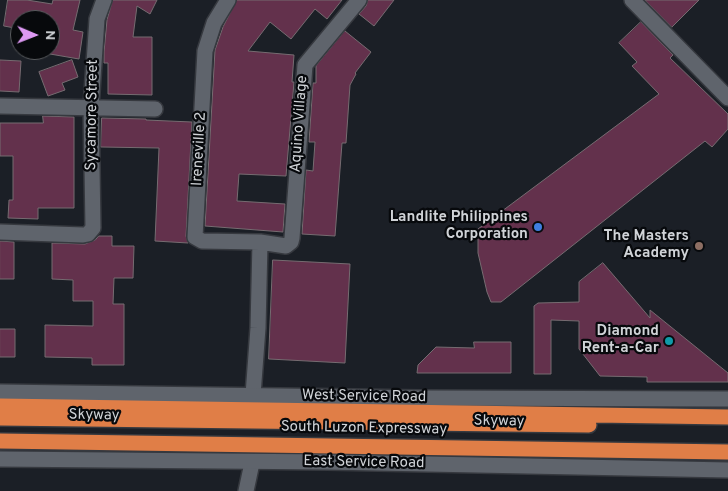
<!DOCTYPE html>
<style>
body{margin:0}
#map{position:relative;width:728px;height:491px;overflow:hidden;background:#1b1f26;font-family:Overpass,sans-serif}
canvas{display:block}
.north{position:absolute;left:10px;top:10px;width:50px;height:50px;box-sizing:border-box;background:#07090c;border:1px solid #575a5d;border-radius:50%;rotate:91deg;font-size:14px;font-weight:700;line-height:20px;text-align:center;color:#d0d3d7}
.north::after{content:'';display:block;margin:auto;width:18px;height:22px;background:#dd99f3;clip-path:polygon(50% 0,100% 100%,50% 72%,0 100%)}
</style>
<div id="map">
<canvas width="728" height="491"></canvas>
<div class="north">N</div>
</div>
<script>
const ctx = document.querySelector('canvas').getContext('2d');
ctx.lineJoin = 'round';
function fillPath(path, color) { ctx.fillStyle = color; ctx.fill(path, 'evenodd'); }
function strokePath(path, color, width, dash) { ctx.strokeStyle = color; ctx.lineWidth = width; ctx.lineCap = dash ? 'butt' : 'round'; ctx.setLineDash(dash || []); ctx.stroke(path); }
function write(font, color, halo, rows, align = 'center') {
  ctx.font = font + ' Overpass,sans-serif'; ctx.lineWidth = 4.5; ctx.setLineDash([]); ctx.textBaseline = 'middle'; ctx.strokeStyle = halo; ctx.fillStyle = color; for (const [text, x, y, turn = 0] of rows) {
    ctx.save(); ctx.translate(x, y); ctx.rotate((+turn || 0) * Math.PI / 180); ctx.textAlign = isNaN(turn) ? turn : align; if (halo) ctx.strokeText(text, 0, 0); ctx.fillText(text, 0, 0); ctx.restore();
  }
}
const building = new Path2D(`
 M8 0H27L52 4 53 0H80L73 30 83 32 79 59 50 54V20H20V29L4 26Z
 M113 0H157L150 14 137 6 133 37H152V95L108 94V63H104V52L107 20Z
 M237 0H342L327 19 315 9 291 39 270 22 248 51 294 55 292 82H294L286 176 239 174 237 201 285 204 283 232 205 226 215 50 223 27Z
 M368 0H394L374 26 359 14 366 6Z
 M645 0H699L672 27Z
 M641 22 673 55 670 58 728 114V129L712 147 705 141 501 302H491L487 292 478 253V229L659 94 632 66 637 62 619 43Z
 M345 31 371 52 355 73 356 74 350 85 346 143H342L335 236 302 234 306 170 313 171 315 142H309L313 83H316V66Z
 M0 60 21 61 19 92 0 91Z
 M72 60 78 77 62 83 65 90 48 96 39 72Z
 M43 116 74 117V208H38V219L8 218 9 200H13V156H0V123H43Z
 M102 118 146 119V120L192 122 186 236 188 243 155 241 159 148 101 147Z
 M99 236H112V246H134L133 278H114L113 304H124V365H92V358L45 357V325L93 326V301H73V280L52 279V243L85 244 95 240Z
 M0 241 14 242V279H0Z
 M273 260 350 264 345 363 269 359Z
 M603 263 650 318V310L728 373V382H647V377L600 376 579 349V321L551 320V374H534V306L538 303 579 302V282Z
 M0 329H15V357H0Z
 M474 342H511V373H417L418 365 436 347 474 348Z`);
fillPath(building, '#63314c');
strokePath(building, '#766c71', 1);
const street = new Path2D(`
 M228 0 214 23 205 51 195 237 202 241 260 242 286 246 291 242 292 238 305 65 359 0
 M632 0 728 98
 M0 106 155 109
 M0 232 83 235 88 234 93 228 91 107 97 19 104 0
 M253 395 258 328 260 242
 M246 491 252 463`);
const secondary = new Path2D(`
 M0 392 421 398 728 399
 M0 459 327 462 728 470`);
const highway = new Path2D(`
 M0 406 728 417
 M0 418 589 425
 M0 441 728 452`);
strokePath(street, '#36393f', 18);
strokePath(secondary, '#36393f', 18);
strokePath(highway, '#36393f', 18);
strokePath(street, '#5f646c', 15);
strokePath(secondary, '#5f646c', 15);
strokePath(highway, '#e07e47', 15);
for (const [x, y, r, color] of [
 [538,227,5,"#3f7fe0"],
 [699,246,5,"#8d6e63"],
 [669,341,5,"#0f9aa8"]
]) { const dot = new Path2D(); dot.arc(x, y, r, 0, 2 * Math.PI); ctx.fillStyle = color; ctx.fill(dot); strokePath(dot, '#07090c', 2); }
write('15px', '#d0d3d7', '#07090c', [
 ["Sycamore Street",93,115,-89],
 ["Aquino Village",300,124,-86],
 ["Ireneville 2",200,149,-87],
 ["West Service Road",364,397,1],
 ["Skyway",94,416,1],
 ["Skyway",499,422,1],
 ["South Luzon Expressway",364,429,1],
 ["East Service Road",364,463,1]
]);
write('bold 15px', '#d0d3d7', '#07090c', [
 ["Landlite Philippines",528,218],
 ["Corporation",528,235],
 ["The Masters",689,237],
 ["Academy",689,254],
 ["Diamond",659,332],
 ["Rent-a-Car",659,349]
], 'right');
</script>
